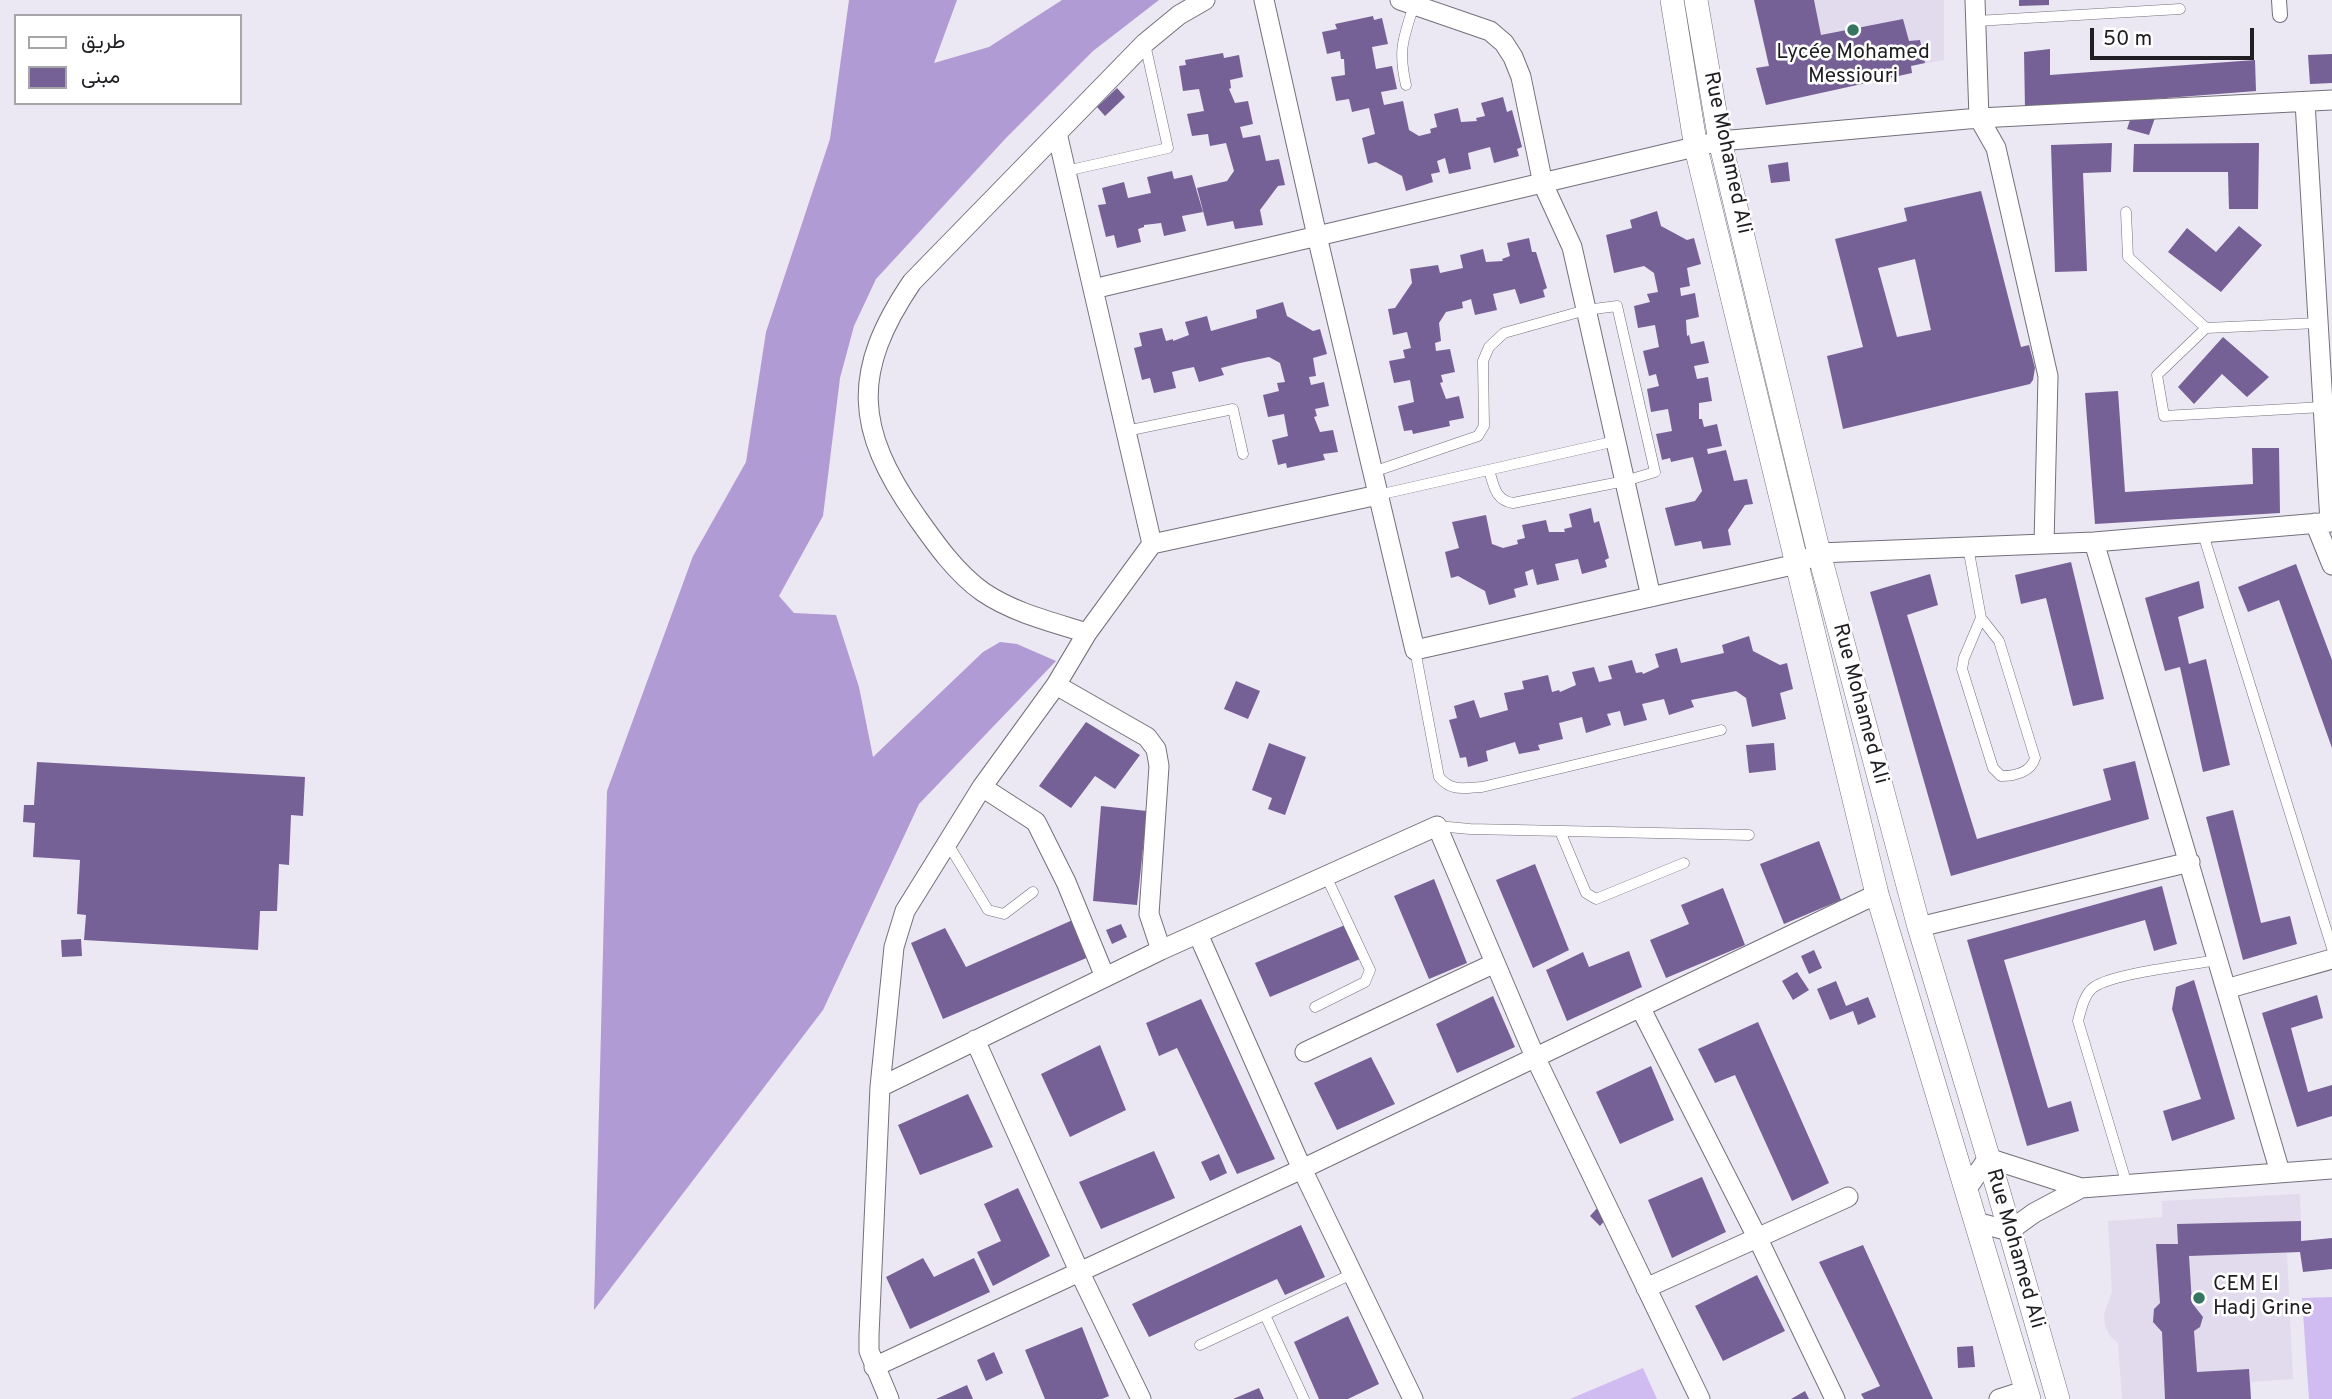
<!DOCTYPE html>
<meta charset="utf-8">
<style>
body{margin:0}
#map{position:relative;width:2332px;height:1399px;overflow:hidden;background:#ebe7f3;font-family:Overpass,Vazirmatn,sans-serif}
canvas{display:block}
.legend{position:absolute;left:14px;top:14px;width:228px;height:91px;box-sizing:border-box;background:#fff;border:2px solid #a6a5a7;margin:0;padding:9px 12px;list-style:none;font-size:21px;color:#201e23}
.legend li{display:flex;align-items:center;gap:14px;height:35px}
.legend b{width:35px;border:2px solid #a6a5a7}
.scale{position:absolute;left:2090px;top:28px;width:164px;height:32px;box-sizing:border-box;border:4px solid #201e23;border-top:0;padding-left:9px;font-size:21px;line-height:24px;white-space:nowrap;color:#201e23;-webkit-text-stroke:5px #fff;paint-order:stroke}
</style>
<div id="map">
<canvas width="2332" height="1399"></canvas>
<ul class="legend">
<li><b style="height:9px;background:#fff"></b>طريق</li>
<li><b style="height:19px;background:#766196"></b>مبنى</li>
</ul>
<div class="scale">50 m</div>
</div>
<script>
const ctx = document.querySelector('canvas').getContext('2d');
ctx.lineJoin = 'round';
function fillPath(path, color) { ctx.fillStyle = color; ctx.fill(path, 'evenodd'); }
function strokePath(path, color, width, dash) { ctx.strokeStyle = color; ctx.lineWidth = width; ctx.lineCap = dash ? 'butt' : 'round'; ctx.setLineDash(dash || []); ctx.stroke(path); }
function write(font, color, halo, rows, align = 'center') {
  ctx.font = font + ' Overpass,sans-serif'; ctx.lineWidth = 5; ctx.setLineDash([]); ctx.textBaseline = 'middle'; ctx.strokeStyle = halo; ctx.fillStyle = color; for (const [text, x, y, turn = 0] of rows) {
    ctx.save(); ctx.translate(x, y); ctx.rotate((+turn || 0) * Math.PI / 180); ctx.textAlign = isNaN(turn) ? turn : align; if (halo) ctx.strokeText(text, 0, 0); ctx.fillText(text, 0, 0); ctx.restore();
  }
}
fillPath(new Path2D(`
 M1754 0H1944V60L1911 66 1912 73 1766 105 1756 68 1769 65Z
 M2300 1194 2302 1252 2287 1253 2293 1379 2251 1382V1399H2122L2118 1343 2110 1336 2105 1326 2104 1314 2112 1292 2108 1221 2162 1217V1201Z`), '#e2dbee');
fillPath(new Path2D(`
 M2332 1297V1399H2309L2302 1298Z
 M1643 1368 1657 1399H1570Z`), '#d0bcf1');
fillPath(new Path2D(`
 M849 0H957L934 63 989 47 1062 0H1159L1093 51 1006 138 876 279 854 326 840 378 823 516 779 596 794 613 836 615 859 687 873 757 983 652 1000 642 1017 644 1056 661 919 804 823 1010 594 1310 607 791 693 556 746 462 766 332 830 139Z`), '#b19bd4');
fillPath(new Path2D(`
 M1754 0H1814L1821 35 1903 19 1909 41 1920 40 1925 63 1911 66 1912 73 1766 105 1756 68 1769 66Z
 M2019 0H2049V5L2019 6Z
 M1373 16 1374 20 1382 18 1388 44 1372 47 1376 69 1392 66 1397 89 1381 92 1384 105 1403 101 1409 130 1419 136 1431 133 1430 129 1437 127 1434 114 1458 108 1461 122 1477 121 1476 118 1485 116 1481 103 1503 97 1507 112 1512 110 1522 147 1517 149 1519 156 1494 163 1490 147 1468 153 1471 169 1449 174 1445 158 1437 161 1440 172 1431 174 1433 182 1406 191 1402 176 1376 162 1368 164 1362 138 1375 134 1369 108 1352 112 1349 99 1336 101 1331 77 1345 75 1344 59H1341L1340 51 1327 54 1322 32 1337 29 1335 24Z
 M2050 49V75L2255 60 2256 91 2025 109 2024 52Z
 M1223 53 1224 58 1239 55 1243 77 1230 80 1231 88 1229 89 1235 103 1248 101 1253 124 1240 127 1243 138 1260 135 1266 161 1279 159 1285 185 1278 186 1260 210 1263 225 1235 229 1233 221 1207 226 1197 188 1227 181 1234 171 1226 143 1210 146 1208 134 1192 136 1187 114 1204 111 1199 89 1183 91 1179 66 1186 65 1185 60Z
 M2332 54V83L2310 84 2308 55Z
 M1117 88 1125 97 1105 116 1097 107Z
 M2135 105 2157 112 2149 135 2127 129Z
 M2112 143 2111 172 2083 173 2087 271 2055 272 2051 145Z
 M2259 143 2258 209H2229L2228 172H2133L2134 144Z
 M1788 162 1790 181 1771 183 1768 165Z
 M1172 171 1174 179 1192 175 1203 212 1182 216 1186 231 1164 236 1161 223 1144 225V227L1138 229 1141 242 1117 248 1114 235 1106 237 1098 205 1106 204 1102 188 1124 182 1128 198 1151 193 1147 177Z
 M1981 191 2021 347 2029 345 2035 368 2033 380 2030 384 1843 429 1827 356 1863 347 1835 239 1907 221 1904 208ZM1915 259 1931 330 1897 337 1878 268Z
 M1657 211 1661 226 1687 240 1694 238 1701 264 1687 268 1690 286 1680 288 1681 296 1695 293 1699 317 1686 320 1687 336 1689 335 1691 344 1704 341 1709 363 1694 366 1697 379 1708 377 1712 401 1699 403V419H1702L1704 427 1717 424 1722 446 1707 449 1708 454 1726 450 1734 481 1747 479 1753 504 1745 505 1728 530 1731 545 1703 549 1701 541 1675 546 1665 508 1695 501 1702 491 1693 457 1671 462 1670 458 1662 460 1656 434 1672 431 1668 409 1651 412 1647 389 1659 386 1656 374 1649 376 1643 351 1659 347 1655 325 1638 328 1634 306 1650 302 1647 294 1658 292 1654 273 1644 266 1614 273 1606 235 1632 228 1630 220Z
 M2239 226 2262 245 2221 292 2168 252 2187 228 2216 252Z
 M1529 238 1532 252H1536L1547 288 1543 290 1545 297 1520 304 1515 289 1493 294 1497 310 1475 315 1471 299 1462 302 1463 308 1446 312 1439 323 1441 341 1435 343 1436 351 1450 349 1455 372 1441 375 1443 382 1440 383 1446 399 1459 396 1464 418 1449 421 1450 426 1413 434 1412 430 1404 431 1398 406 1414 402 1410 380 1394 383 1389 361 1405 358 1403 350 1411 348 1407 332 1393 335 1388 309 1395 308 1412 283 1410 269 1438 265 1440 273 1463 268 1460 255 1483 249 1486 262 1503 261 1502 259 1510 256 1507 243Z
 M1283 302 1287 316 1313 331 1320 329 1327 354 1313 358 1316 376 1309 377 1311 385 1324 382 1329 406 1315 409 1317 416 1314 417 1320 432 1333 430 1338 452 1323 454 1325 460 1287 468 1286 463 1278 465 1272 440 1288 436 1284 414 1268 417 1263 395 1279 391 1277 383 1285 382 1280 363 1269 357 1240 363 1221 368 1224 375 1199 382 1194 367 1184 369 1172 372 1176 388 1154 393 1150 378 1142 380 1134 348 1142 346 1139 333 1162 328 1166 341 1173 339V341L1189 335 1185 322 1207 316 1211 331 1257 318 1256 310Z
 M2223 337 2269 377 2247 397 2222 374 2194 404 2178 387Z
 M2118 391 2125 492 2253 484 2252 448H2279L2280 513 2095 524 2085 393Z
 M1591 508 1594 523 1599 521 1609 558 1605 560 1607 567 1582 574 1578 559 1555 564 1559 580 1537 585 1533 569 1525 572 1528 585 1514 589 1516 597 1489 605 1485 591 1458 576 1451 578 1445 552 1459 548 1452 522 1486 515 1492 544 1503 548 1518 544 1517 540 1525 538 1522 525 1546 520 1549 532H1565L1564 529 1572 527 1569 514Z
 M2071 562 2104 699 2073 706 2046 598 2021 604 2015 575Z
 M2296 564 2332 660V748L2279 600 2248 612 2238 587Z
 M1930 574 1938 605 1907 615 1977 839 2111 800 2103 769 2135 761 2149 819 1951 876 1870 592Z
 M2199 581 2204 608 2178 617 2189 664 2206 659 2230 765 2203 772 2180 667 2165 671 2145 598Z
 M1749 636 1753 651 1780 665 1787 663 1793 689 1780 693 1786 719 1752 727 1746 698 1736 691 1691 700 1694 707 1669 715 1664 699 1642 704 1647 720 1624 726 1620 711 1607 714 1611 725 1586 733 1582 717 1559 723 1563 739 1538 745 1540 750 1519 754 1515 742 1486 751 1488 761 1468 767 1466 757 1460 758 1449 720 1457 718 1454 706 1474 700 1480 718 1508 710 1504 693 1524 689 1522 681 1548 675 1552 692 1559 690 1560 692 1576 685 1572 672 1594 667 1599 682 1612 679 1608 666 1632 660 1636 673 1642 672 1643 674 1659 667 1655 654 1677 648 1681 663 1724 653 1722 645Z
 M1236 681 1260 691 1248 719 1224 709Z
 M1086 722 1140 755 1115 789 1095 776 1071 808 1039 786Z
 M1269 743 1306 757 1285 815 1268 809 1272 798 1252 790Z
 M1774 743 1776 770 1749 773 1746 745Z
 M37 762 305 777 303 816 291 815 289 865 279 864 277 911H260L258 950 84 940 86 915 77 914 80 860 33 857 35 823 23 822 24 805H34Z
 M1101 806 1147 811 1137 905 1093 901Z
 M2233 810 2261 923 2290 916 2297 944 2243 960 2206 817Z
 M1819 841 1841 900 1784 924 1760 864Z
 M1535 864 1569 950 1533 968 1496 880Z
 M1434 879 1467 963 1429 979 1394 896Z
 M2162 886 2177 944 2154 951 2145 920 2004 960 2048 1108 2071 1101 2079 1131 2027 1146 1967 940Z
 M1723 888 1745 945 1666 978 1650 940 1689 924 1681 905Z
 M1075 919 1091 956 943 1019 911 943 945 928 966 967Z
 M1121 924 1127 937 1112 944 1106 930Z
 M1345 925 1360 959 1270 997 1255 963Z
 M81 939 82 956 62 957 61 940Z
 M1814 950 1822 968 1809 974 1801 956Z
 M1629 951 1642 987 1567 1021 1546 970 1583 952 1589 967Z
 M1797 972 1809 990 1793 1000 1782 981Z
 M2194 980 2235 1119 2172 1141 2163 1111 2201 1099 2172 1009 2176 987Z
 M1836 981 1846 1006 1868 997 1876 1017 1858 1025 1853 1011 1830 1020 1817 989Z
 M2317 995 2323 1018 2291 1028 2308 1092 2332 1085V1116L2297 1127 2262 1013Z
 M1493 996 1515 1047 1457 1073 1436 1024Z
 M1201 999 1275 1159 1237 1174 1177 1048 1159 1056 1146 1023Z
 M1758 1022 1829 1183 1792 1201 1735 1075 1715 1083 1698 1049Z
 M1100 1045 1126 1110 1070 1137 1041 1074Z
 M1371 1057 1395 1104 1337 1130 1314 1083Z
 M1651 1066 1674 1120 1620 1144 1596 1092Z
 M968 1094 993 1147 920 1175 898 1125Z
 M1154 1151 1175 1198 1101 1229 1079 1182Z
 M1219 1154 1227 1173 1210 1181 1201 1162Z
 M1702 1177 1726 1232 1672 1258 1648 1200Z
 M1018 1188 1050 1256 993 1286 977 1252 1001 1241 984 1204Z
 M1599 1206 1609 1216 1600 1226 1590 1216Z
 M2301 1221V1241L2332 1238V1269L2303 1272 2300 1252 2189 1256 2192 1303 2203 1317 2200 1327 2194 1331 2197 1372 2249 1369 2251 1399H2165L2162 1332 2153 1322 2154 1309 2160 1303 2156 1244H2178L2177 1224Z
 M1301 1225 1325 1277 1285 1295 1277 1279 1149 1337 1132 1304Z
 M1863 1245 1933 1399H1864L1861 1394 1880 1386 1819 1262Z
 M923 1258 934 1277 974 1258 990 1292 910 1329 886 1277Z
 M1757 1275 1785 1331 1723 1361 1695 1306Z
 M1348 1316 1379 1384 1348 1399H1319L1294 1342Z
 M1082 1327 1109 1396 1102 1399H1045L1025 1350Z
 M1973 1346 1975 1367 1958 1368 1957 1347Z
 M994 1352 1003 1373 986 1381 977 1360Z
 M967 1385 973 1399H936Z
 M1259 1388 1264 1399H1233Z
 M1805 1391 1809 1399H1791Z`), '#766196');
const service = new Path2D(`
 M1976 21 2180 9
 M1406 85C1398 50 1403 39 1414 5
 M1066 171 1168 148 1145 44
 M2126 212 2128 257 2206 328 2318 323
 M2206 328 2157 375 2164 416 2323 407
 M1126 431 1233 409 1243 454
 M1373 472 1478 436 1484 426 1483 361 1489 347 1504 333 1586 310 1617 306 1655 472 1625 481 1513 503C1495 500 1494 486 1489 470
 M1378 495 1616 441
 M2203 534 2332 948
 M1968 547 1981 618 1999 641 2035 758C2031 772 2015 776 2001 776L1993 768 1962 669 1964 658 1981 618
 M1415 650 1439 777C1452 792 1463 788 1482 787L1721 730
 M1437 826 1470 829 1749 835
 M1560 831 1586 893 1596 899 1684 863
 M948 844 988 910 1004 914 1033 892
 M1315 1007 1365 982 1370 970 1326 876
 M2127 1185 2078 1021C2081 1010 2084 994 2094 987 2114 973 2190 965 2217 960
 M1265 1315 1304 1399
 M1200 1345 1352 1274`);
const pedestrian = new Path2D(`
 M2279 0 2280 15`);
const minor = new Path2D(`
 M1264 0 1317 236 1415 650 1797 564 1819 553 2094 542 2332 522
 M1400 0 1490 31 1504 43 1513 57 1521 77 1543 184 1572 247 1651 597
 M1975 0 1979 118 1996 148 2048 376 2044 544
 M2305 102 2330 522
 M1057 133 1152 544 1378 495
 M1093 289 1720 141 1979 118 2332 100
 M2315 523 2332 565
 M2094 542 2280 1172
 M1087 633C1052 622 1014 613 983 592 956 573 935 543 916 516 855 429 851 372 912 282L1145 43 1179 15 1205 0
 M1056 685 1147 737 1156 749 1159 766 1149 914 1161 950
 M982 787 1036 822 1066 882 1105 977
 M1919 927 2190 862
 M1198 934 1302 1169 1413 1399
 M2226 989 2332 959
 M1640 1007 1758 1239 1835 1399
 M975 1040 1079 1271 1141 1399
 M1305 1052 1495 963
 M880 1087 1161 950 1437 826 1535 1057 1700 1399
 M2081 1188 2332 1169
 M1966 1190 1988 1158 2081 1188 2034 1213 2009 1231 1976 1222
 M1646 1288 1848 1197
 M874 1367 1302 1169 1877 894
 M889 1399 869 1351V1335L880 1087 894 947 905 911 982 787 1056 685 1087 633 1152 544
 M1999 1399 2027 1390`);
const tertiary = new Path2D(`
 M1672 0 1696 148 1877 894 2029 1399
 M1696 0 1720 141 1819 553 1919 927 1999 1193 2058 1399`);
strokePath(service, '#74707a', 11);
strokePath(pedestrian, '#74707a', 16);
strokePath(minor, '#74707a', 21);
strokePath(tertiary, '#74707a', 24);
strokePath(service, '#fff', 10);
strokePath(pedestrian, '#fff', 14);
strokePath(minor, '#fff', 19);
strokePath(tertiary, '#fff', 23);
for (const [x, y, r, color] of [
 [1853,30,7,"#367562"],
 [2199,1298,7,"#367562"]
]) { const dot = new Path2D(); dot.arc(x, y, r, 0, 2 * Math.PI); ctx.fillStyle = color; ctx.fill(dot); strokePath(dot, '#fff', 2.5); }
write('21px', '#201e23', '#fff', [
 ["Lycée Mohamed",1853,54],
 ["Messiouri",1853,78],
 ["CEM El",2213,1286,"left"],
 ["Hadj Grine",2213,1310,"left"]
]);
write('21px', '#201e23', '#fff', [
 ["Rue Mohamed Ali",1726,153,78],
 ["Rue Mohamed Ali",1859,704,75],
 ["Rue Mohamed Ali",2014,1249,74]
]);
</script>
